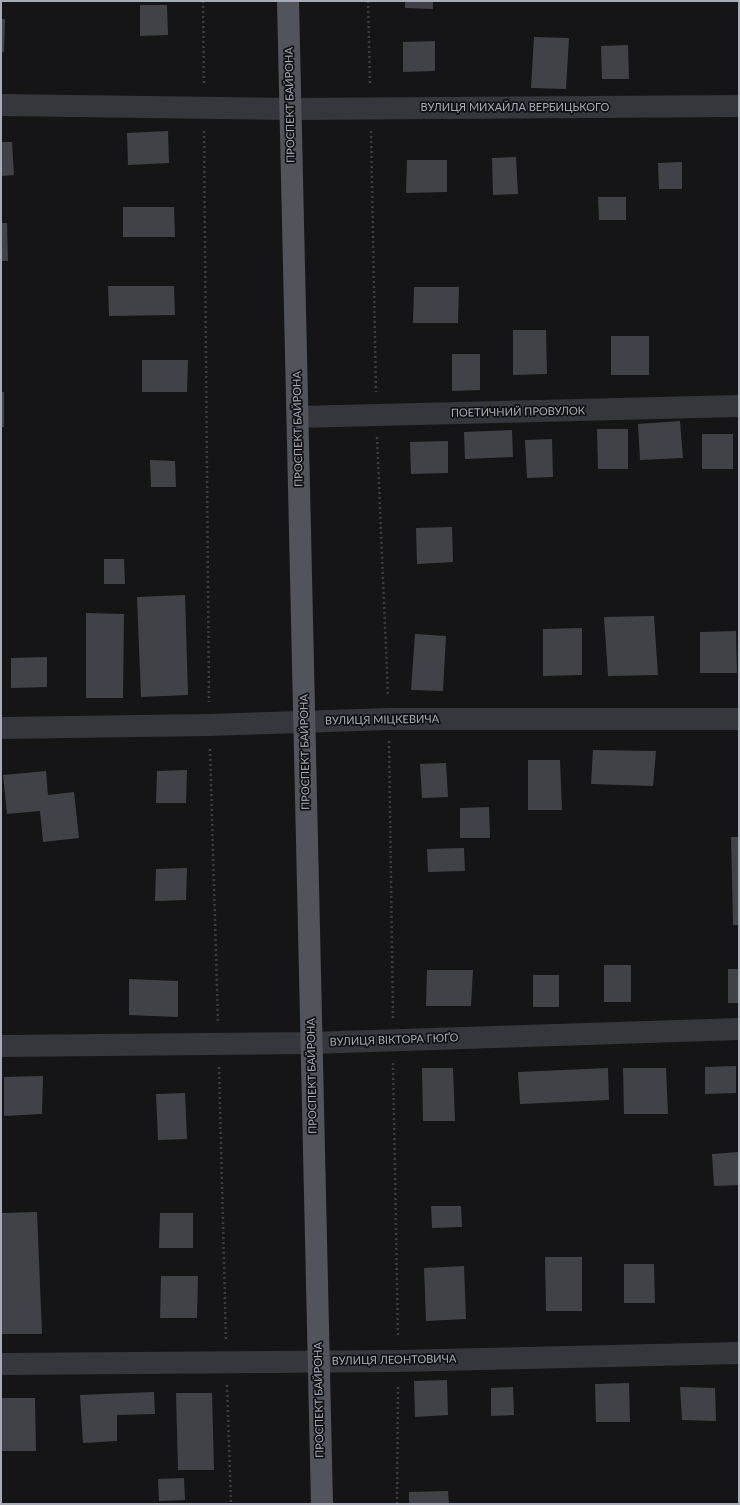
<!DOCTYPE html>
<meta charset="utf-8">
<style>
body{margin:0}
#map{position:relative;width:740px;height:1505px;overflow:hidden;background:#151517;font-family:Lato,sans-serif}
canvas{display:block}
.frame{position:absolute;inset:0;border:2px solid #a7acb7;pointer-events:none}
</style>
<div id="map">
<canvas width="740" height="1505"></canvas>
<div class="frame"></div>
</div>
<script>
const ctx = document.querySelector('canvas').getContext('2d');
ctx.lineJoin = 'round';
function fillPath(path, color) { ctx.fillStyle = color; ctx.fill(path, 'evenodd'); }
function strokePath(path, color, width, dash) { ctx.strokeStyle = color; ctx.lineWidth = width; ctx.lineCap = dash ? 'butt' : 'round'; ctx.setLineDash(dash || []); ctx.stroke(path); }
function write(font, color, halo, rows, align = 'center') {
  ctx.font = font + ' Lato,sans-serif'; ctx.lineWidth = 3.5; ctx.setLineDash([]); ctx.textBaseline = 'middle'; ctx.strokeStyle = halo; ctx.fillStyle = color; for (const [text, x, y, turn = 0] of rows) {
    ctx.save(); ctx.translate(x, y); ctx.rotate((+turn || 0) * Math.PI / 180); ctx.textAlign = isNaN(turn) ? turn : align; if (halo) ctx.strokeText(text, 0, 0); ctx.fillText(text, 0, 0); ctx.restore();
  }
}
fillPath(new Path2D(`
 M405 1H433V9L405 8Z
 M140 5H167L168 35 140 36Z
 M1 19H5L4 52H1Z
 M534 37 569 38 566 89 531 88Z
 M435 41V71L403 72V42Z
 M628 45 629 79H602L601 46Z
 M168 131 169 163 128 165 127 133Z
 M1 142H12L14 175 1 176Z
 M516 157 518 194 493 195 492 158Z
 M407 160H447V192L406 193Z
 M682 162V189H659L658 163Z
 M598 197H626V220H599Z
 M123 207H174L175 237H123Z
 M1 223H7L8 261H1Z
 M108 286H174L175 315 109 316Z
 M414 287H459L458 323H413Z
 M513 330H546L547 374 513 375Z
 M611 336H649V375H611Z
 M452 354H480V390L452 391Z
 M142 360H188L187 392H142Z
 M1 392H4V427H1Z
 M680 421 683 458 640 460 638 424Z
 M597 429H628V469H598Z
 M512 430 513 457 465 459 464 432Z
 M702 434H733V469H702Z
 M552 439 553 477 527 478 525 440Z
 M448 441V473L411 474 410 442Z
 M150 460 175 461 176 487H151Z
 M452 527 453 562 417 564 416 528Z
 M104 559H124L125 584H104Z
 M185 595 188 695 141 697 137 597Z
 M86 613 124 614 123 698H86Z
 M654 616 658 675 608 676 604 617Z
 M582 628V675L543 676V629Z
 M736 631 737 673H700V632Z
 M415 634 446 636 443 691 411 690Z
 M47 657V687L11 688V658Z
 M593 750 656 751 653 786 591 784Z
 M528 760H560L562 810H528Z
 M446 763 448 797 422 798 420 764Z
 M187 770 186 803H156L157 771Z
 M46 771 48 795 74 792 79 838 43 842 40 811 7 814 3 775Z
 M489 807 490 838H460V808Z
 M731 837H739V925H733Z
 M464 848 465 871 428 872 427 849Z
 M187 868 186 900 155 901 156 869Z
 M604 965H631V1002H604Z
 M728 969H739V1003H728Z
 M427 970H473L471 1006H426Z
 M533 975H559V1007H533Z
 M129 979 178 981V1017L129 1015Z
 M736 1066V1093L705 1094V1067Z
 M422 1068H453L455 1121H423Z
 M608 1068 609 1100 520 1104 518 1072Z
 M623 1068H666L668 1114H624Z
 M43 1076 42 1114 4 1116V1077Z
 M185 1093 187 1139 158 1140 156 1094Z
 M739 1152V1185L714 1186 712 1154Z
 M431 1206H461L462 1227 432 1228Z
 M37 1212 42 1334H1V1213Z
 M160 1213H193V1248H159Z
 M545 1257H582V1311H546Z
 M624 1264H654L655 1303H624Z
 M464 1266 466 1319 426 1321 424 1268Z
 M161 1276H198L197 1318H160Z
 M447 1380 448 1415 415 1417 414 1381Z
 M629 1383 630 1422H596L595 1384Z
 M513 1387 514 1415 491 1416V1388Z
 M680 1387 715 1388 716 1421 682 1420Z
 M154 1392 155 1414 117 1415V1441L83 1443 80 1395Z
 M176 1393H212L214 1470H178Z
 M1 1398H35L36 1451H1Z
 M184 1478 185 1500 159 1501 158 1479Z
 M448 1491 449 1504H409V1492Z`), '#414247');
strokePath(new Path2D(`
 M203 1 204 84
 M368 1 370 84
 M204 131 209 702
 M371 131 376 392
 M377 437 388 696
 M389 741 393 1018
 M210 749 218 1022
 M393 1063 398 1338
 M219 1067 226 1340
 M227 1385 231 1504
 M397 1504 398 1385`), '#3c3e43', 2.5, [2, 3]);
strokePath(new Path2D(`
 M1 105 291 109 739 106
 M298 417 739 406
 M1 728 209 725 389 719H739
 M1 1046 311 1043 739 1029
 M1 1364 398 1361 739 1353`), '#36373c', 22);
strokePath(new Path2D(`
 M288 1 322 1504`), '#52545b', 22);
write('11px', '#a7acb7', '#101012', [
 ["ПРОСПЕКТ БАЙРОНА",290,105,-91],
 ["ВУЛИЦЯ МИХАЙЛА ВЕРБИЦЬКОГО",515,107],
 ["ПОЕТИЧНИЙ ПРОВУЛОК",518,412,-1],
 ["ПРОСПЕКТ БАЙРОНА",298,429,-91],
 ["ВУЛИЦЯ МІЦКЕВИЧА",382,720,-1],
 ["ПРОСПЕКТ БАЙРОНА",305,752,-91],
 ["ВУЛИЦЯ ВІКТОРА ГЮҐО",394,1040,-2],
 ["ПРОСПЕКТ БАЙРОНА",312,1076,-91],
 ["ВУЛИЦЯ ЛЕОНТОВИЧА",394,1360,-1],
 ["ПРОСПЕКТ БАЙРОНА",319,1400,-91]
]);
</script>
